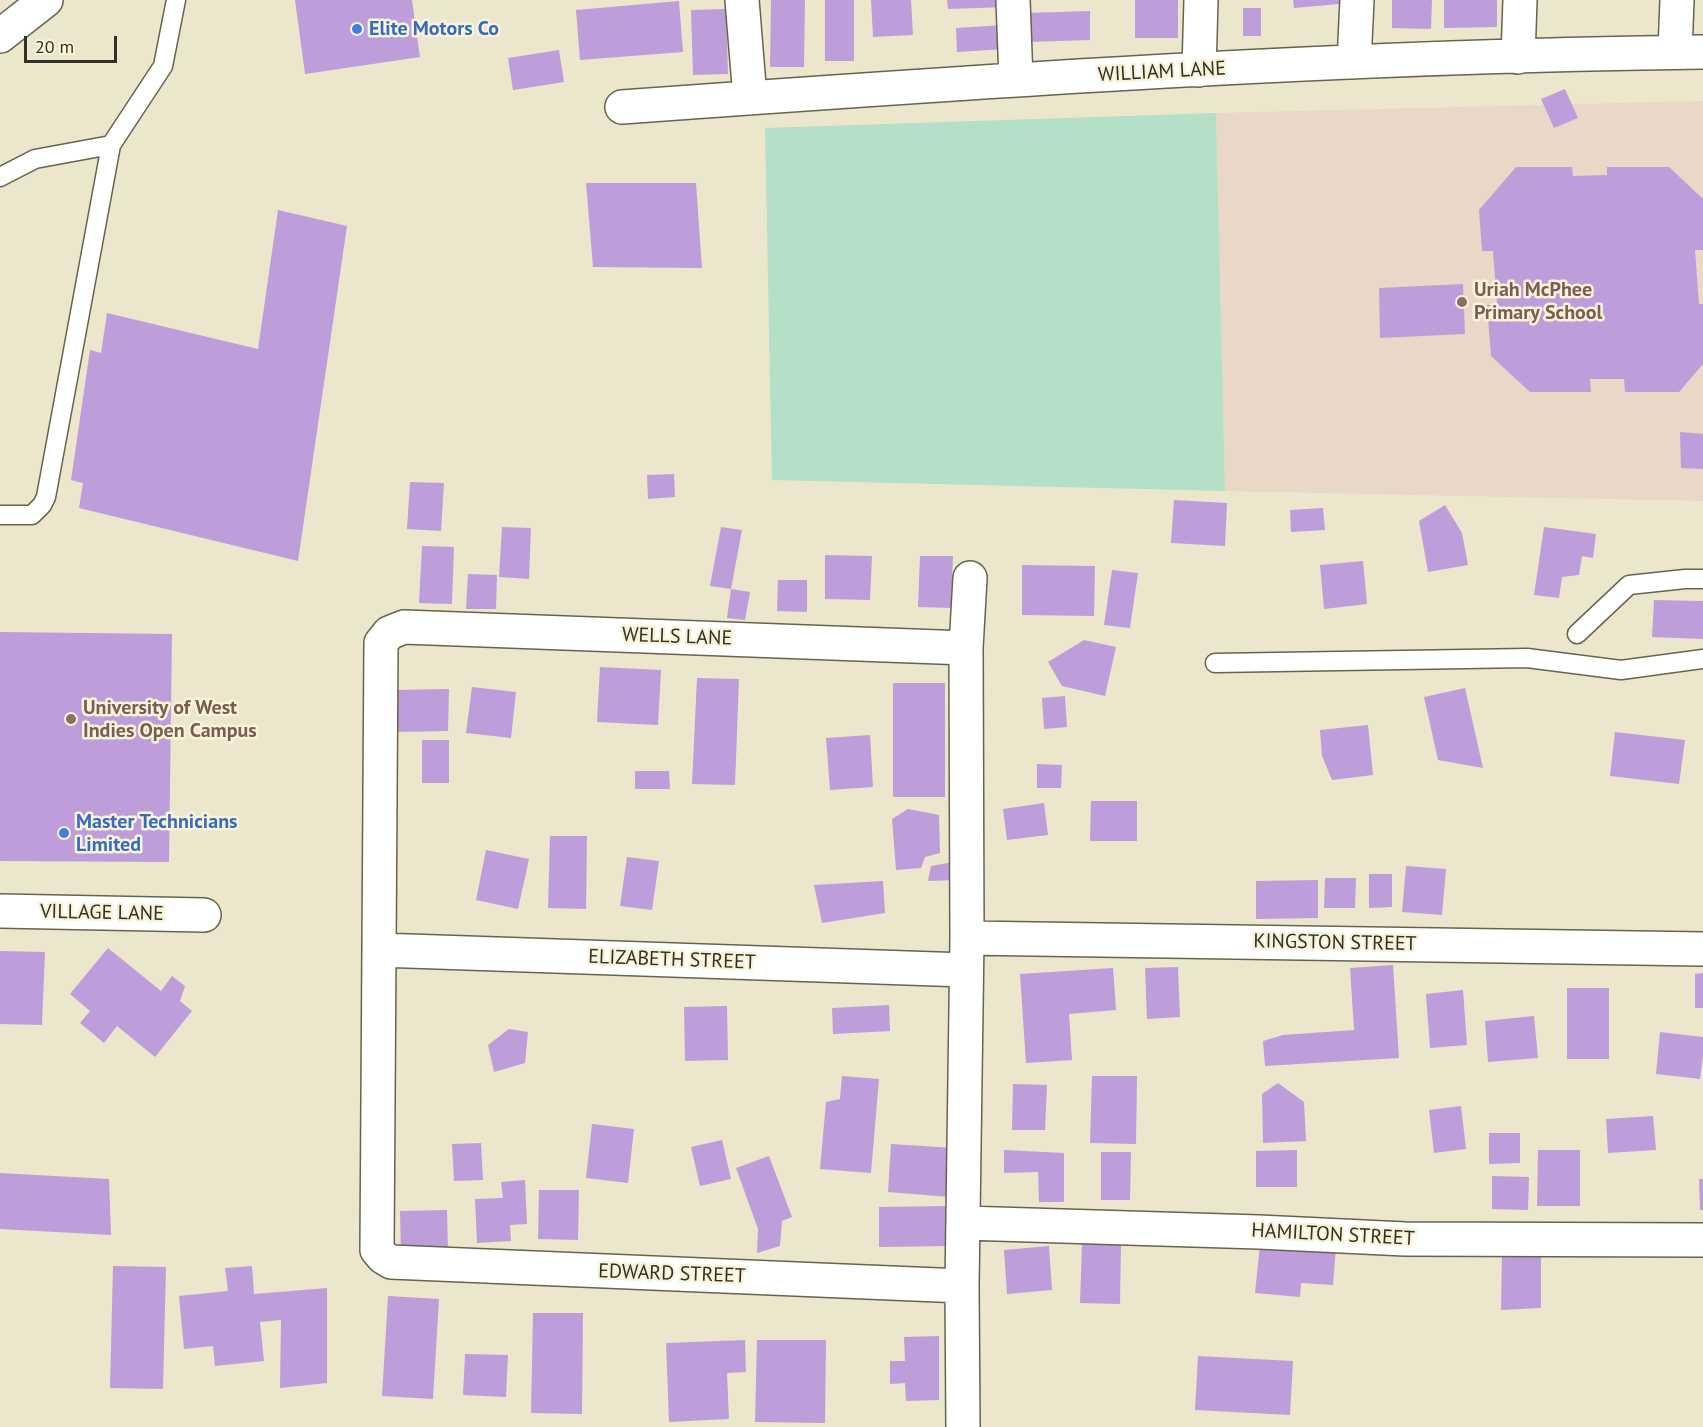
<!DOCTYPE html>
<style>
body{margin:0}
#map{position:relative;width:1703px;height:1427px;overflow:hidden;background:#ece6cc;font-family:"PT Sans",sans-serif}
canvas{display:block}
.scale{position:absolute;left:24px;top:36px;width:93px;height:27px;box-sizing:border-box;border:3px solid #333127;border-top:0;padding-left:8px;font-size:18px;line-height:21px;white-space:nowrap;color:#333127;-webkit-text-stroke:4px #f9f3d9;paint-order:stroke}
</style>
<div id="map">
<canvas width="1703" height="1427"></canvas>
<div class="scale">20 m</div>
</div>
<script>
const ctx = document.querySelector('canvas').getContext('2d');
ctx.lineJoin = 'round';
function fillPath(path, color) { ctx.fillStyle = color; ctx.fill(path, 'evenodd'); }
function strokePath(path, color, width, dash) { ctx.strokeStyle = color; ctx.lineWidth = width; ctx.lineCap = dash ? 'butt' : 'round'; ctx.setLineDash(dash || []); ctx.stroke(path); }
function write(font, color, halo, rows, align = 'center') {
  ctx.font = font + ' "PT Sans",sans-serif'; ctx.lineWidth = 5; ctx.setLineDash([]); ctx.textBaseline = 'middle'; ctx.strokeStyle = halo; ctx.fillStyle = color; for (const [text, x, y, turn = 0] of rows) {
    ctx.save(); ctx.translate(x, y); ctx.rotate((+turn || 0) * Math.PI / 180); ctx.textAlign = isNaN(turn) ? turn : align; if (halo) ctx.strokeText(text, 0, 0); ctx.fillText(text, 0, 0); ctx.restore();
  }
}
fillPath(new Path2D(`
 M1703 101V501L1225 491 1216 113Z`), '#e9d8c7');
fillPath(new Path2D(`
 M1216 113 1225 491 772 480 765 128Z`), '#b3e0c6');
fillPath(new Path2D(`
 M295 0H412L420 57 305 74Z
 M771 0H805L804 67H770Z
 M825 0H854V61H825Z
 M871 0H911L913 35 873 37Z
 M947 0H1007V7L948 9Z
 M1135 0H1178V38H1135Z
 M1293 0H1339V4L1294 8Z
 M1392 0H1432L1431 29 1392 28Z
 M1444 0H1497V27L1444 28Z
 M679 1 683 52 580 60 576 10Z
 M1243 8H1261V36H1243Z
 M726 9 728 74 693 75 691 10Z
 M1090 11V40L1028 42V13Z
 M1004 25 1005 49 957 52 956 28Z
 M559 50 564 82 513 90 508 58Z
 M1565 89 1578 118 1554 128 1541 99Z
 M1516 167H1572L1573 176 1607 175V167H1669L1703 199V250H1695L1699 304H1703V364L1679 392H1625L1624 379H1590L1591 392H1530L1491 356 1487 305H1497L1493 251H1482L1479 210Z
 M586 183H696L702 268 593 267Z
 M278 210 347 226 298 561 79 508 83 483 71 480 90 350 101 353 107 313 258 349Z
 M1463 284 1465 334 1380 338 1379 288Z
 M1680 432 1703 434V469L1681 468Z
 M674 474 675 497 648 499 647 475Z
 M410 482 444 483 441 531 407 529Z
 M1174 500 1227 503 1225 546 1171 543Z
 M1445 505 1462 533 1468 565 1428 572 1419 521Z
 M1323 508 1325 530 1291 532 1290 510Z
 M502 527 531 528 529 579 499 577Z
 M721 527 742 530 731 589 710 586Z
 M1544 527 1596 534 1593 558 1582 556 1579 575 1562 577 1559 598 1534 595Z
 M422 546 454 547 452 604 419 603Z
 M825 555 872 556 870 600 825 599Z
 M920 556H953L951 608 918 607Z
 M1363 561 1367 604 1324 609 1320 565Z
 M1022 565 1095 566 1094 616 1022 615Z
 M1112 570 1138 573 1130 628 1104 625Z
 M468 574 497 575 496 609H466Z
 M778 580H807V612L777 611Z
 M731 589 750 592 745 620 727 618Z
 M1654 600 1703 601V639L1652 637Z
 M0 632 172 634 169 862 0 861Z
 M1084 640 1116 647 1105 696 1062 686 1048 662Z
 M600 667 661 670 658 725 597 722Z
 M697 678 739 679 735 785 692 784Z
 M893 683H945V797H893Z
 M472 687 516 692 511 738 466 733Z
 M1465 688 1483 768 1438 760 1424 697Z
 M449 689 448 731 394 732V690Z
 M1065 696 1067 727 1044 729 1042 698Z
 M1368 725 1373 775 1332 780 1322 756 1320 730Z
 M1615 732 1685 740 1679 784 1610 776Z
 M870 735 873 787 830 790 826 738Z
 M422 740H449V783H422Z
 M1037 764 1062 765 1061 788H1037Z
 M635 771H669L670 789H635Z
 M1091 801H1137V841H1090Z
 M1044 803 1048 835 1007 840 1003 809Z
 M908 809 939 815 940 853 925 857 921 868 896 870 892 819Z
 M550 836H587L586 909 548 908Z
 M486 850 529 859 518 909 476 900Z
 M627 857 659 861 652 910 620 906Z
 M953 862 957 880 928 881 931 866Z
 M1406 866 1446 869 1442 915 1402 912Z
 M1369 874H1392V907L1369 908Z
 M1325 878H1356L1355 908H1324Z
 M1318 880V918L1256 919V881Z
 M883 881 885 913 822 923 814 885Z
 M108 948 161 991 172 976 185 986 180 1001 192 1011 155 1057 117 1026 104 1043 80 1023 90 1011 70 994Z
 M0 951 45 952 42 1025 0 1024Z
 M1393 965 1399 1058 1265 1066 1263 1041 1283 1035 1354 1030 1350 968Z
 M1178 967 1180 1017 1147 1019 1145 968Z
 M1113 968 1116 1010 1069 1014 1072 1060 1026 1063 1020 974Z
 M1703 973V1008H1695V974Z
 M1567 988H1609V1059H1567Z
 M1463 990 1467 1045 1430 1048 1426 994Z
 M889 1005 890 1031 833 1034 832 1008Z
 M727 1006 728 1060 685 1061 684 1007Z
 M1534 1016 1538 1058 1488 1062 1485 1021Z
 M509 1029 528 1032 525 1063 494 1072 488 1045Z
 M1660 1032 1703 1037V1056L1700 1079 1656 1074Z
 M842 1076 879 1079 871 1173 820 1169 826 1102 840 1099Z
 M1092 1076H1137L1136 1144 1090 1143Z
 M1278 1083 1304 1102 1306 1141 1263 1143 1262 1094Z
 M1013 1084 1047 1085 1045 1130H1012Z
 M1461 1106 1466 1149 1434 1153 1429 1110Z
 M1653 1116 1656 1150 1608 1153 1606 1119Z
 M592 1124 634 1129 628 1183 586 1178Z
 M1489 1133H1520V1163L1489 1164Z
 M722 1140 731 1179 700 1186 691 1147Z
 M481 1143 483 1180 454 1181 452 1144Z
 M891 1144 954 1148 950 1197 888 1192Z
 M1004 1150 1064 1153V1202H1039L1038 1172 1004 1173Z
 M1297 1150V1187H1256V1151Z
 M1538 1150H1580V1206H1537Z
 M1101 1152H1131L1130 1200H1101Z
 M769 1156 792 1217 782 1221 780 1246 757 1253 758 1229 736 1168Z
 M0 1173 109 1179 111 1235 0 1229Z
 M1492 1176 1529 1177 1528 1210 1492 1209Z
 M1699 1179H1703V1210H1700Z
 M525 1180 527 1224 510 1225 511 1241 477 1243 475 1199 503 1198 501 1182Z
 M539 1190H579L578 1240 538 1239Z
 M950 1206 951 1246 879 1247V1207Z
 M447 1210 448 1251 401 1253 400 1211Z
 M1082 1244 1121 1245 1120 1304 1080 1303Z
 M1260 1245 1336 1247 1333 1285 1301 1283 1300 1297 1255 1293Z
 M1049 1246 1052 1290 1007 1294 1004 1250Z
 M1541 1251V1308L1501 1310 1502 1252Z
 M113 1266 166 1267 163 1389 110 1388Z
 M252 1266 254 1294 327 1288V1383L280 1388 281 1320 260 1322 264 1361 215 1366 213 1346 184 1349 179 1296 228 1291 225 1268Z
 M388 1296 439 1299 433 1399 382 1396Z
 M533 1313H583L582 1414 531 1413Z
 M939 1336V1400L906 1401 905 1383 890 1384V1361H905L904 1337Z
 M745 1340 746 1372 727 1373 729 1419 669 1422 666 1343Z
 M757 1340H826L825 1423 755 1422Z
 M465 1354 508 1355 506 1397 463 1395Z
 M1198 1356 1293 1361 1290 1415 1195 1410Z`), '#bd9eda');
const lane = new Path2D(`
 M0 177 35 159 111 145
 M0 515H32L42 505 46 497 111 145 163 66 176 0
 M1577 634 1629 585 1685 579H1703
 M1215 663 1527 658 1621 670 1703 659`);
const street = new Path2D(`
 M742 0 750 98
 M1013 0 1016 80
 M1675 52 1677 0
 M1518 57 1520 0
 M1354 62 1357 0
 M1199 70 1201 0
 M622 107C982 81 1342 56 1703 52
 M0 911 204 915
 M967 938 1703 949
 M379 950 966 970
 M964 1223 1259 1232 1405 1239 1703 1240
 M962 1286 391 1262 383 1257 377 1250 381 643 389 633 404 627 966 648
 M963 1427 962 1286 967 938 966 648 970 578`);
const secondary = new Path2D(`
 M0 36 46 0`);
strokePath(lane, '#68634d', 21);
strokePath(street, '#68634d', 36);
strokePath(secondary, '#68634d', 36);
strokePath(lane, '#fff', 18);
strokePath(street, '#fff', 33);
strokePath(secondary, '#fff', 33);
for (const [x, y, r, color] of [
 [357,29,6,"#3f7fe0"],
 [1462,302,6,"#8d6e63"],
 [71,719,6,"#8d6e63"],
 [64,833,6,"#3f7fe0"]
]) { const dot = new Path2D(); dot.arc(x, y, r, 0, 2 * Math.PI); ctx.fillStyle = color; ctx.fill(dot); strokePath(dot, '#f9f3d9', 2); }
write('bold 20px', '#366cbe', '#f9f3d9', [
 ["Elite Motors Co",369,29],
 ["Master Technicians",76,822],
 ["Limited",76,845]
], 'left');
write('20px', '#333127', '#f9f3d9', [
 ["WILLIAM LANE",1162,72,-3],
 ["WELLS LANE",677,637,2],
 ["VILLAGE LANE",102,913,1],
 ["KINGSTON STREET",1335,943,1],
 ["ELIZABETH STREET",672,960,2],
 ["HAMILTON STREET",1333,1235,3],
 ["EDWARD STREET",672,1274,2]
]);
write('bold 20px', '#785e54', '#f9f3d9', [
 ["Uriah McPhee",1474,290],
 ["Primary School",1474,313],
 ["University of West",83,708],
 ["Indies Open Campus",83,731]
], 'left');
</script>
